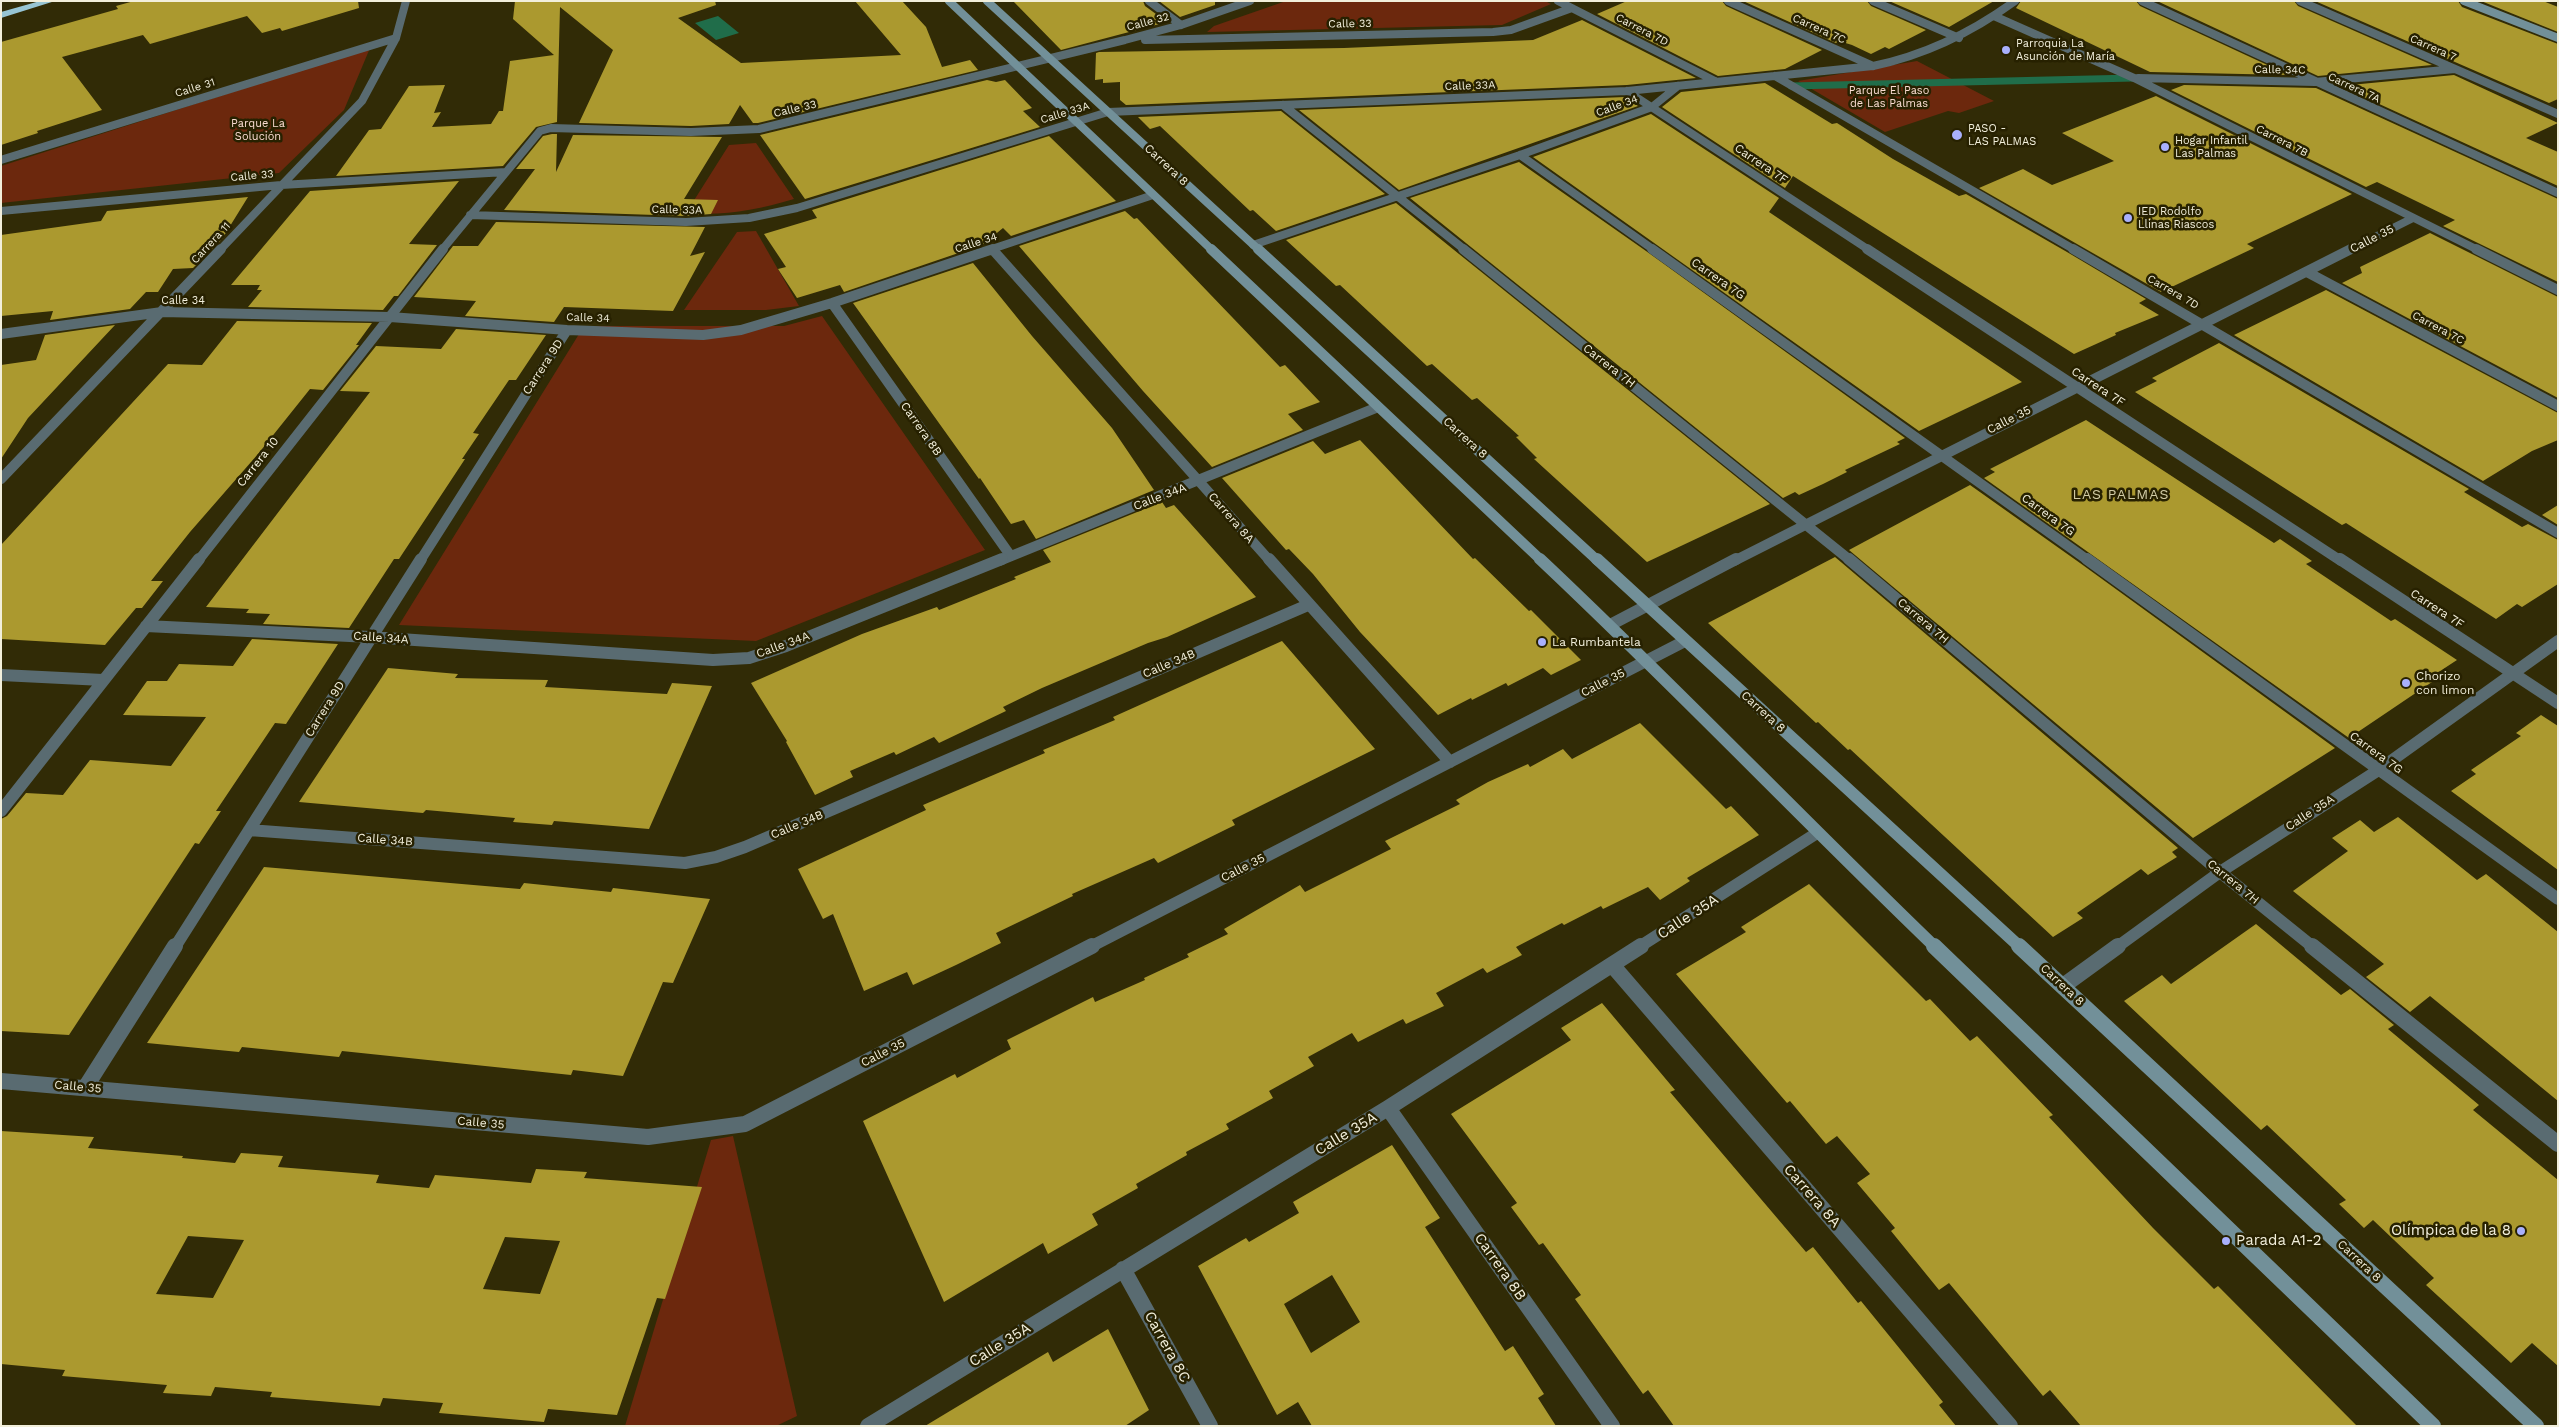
<!DOCTYPE html>
<meta charset="utf-8">
<style>
body{margin:0}
#map{position:relative;width:2559px;height:1427px;overflow:hidden;background:#312b06;font-family:"Work Sans",sans-serif}
canvas{display:block}
.frame{position:absolute;inset:0;border:2px solid #f2efdb;pointer-events:none}
</style>
<div id="map">
<canvas width="2559" height="1427"></canvas>
<div class="frame"></div>
</div>
<script>
const ctx = document.querySelector('canvas').getContext('2d');
ctx.lineJoin = 'round';
function fillPath(path, color) { ctx.fillStyle = color; ctx.fill(path, 'evenodd'); }
function strokePath(path, color, width, dash) { ctx.strokeStyle = color; ctx.lineWidth = width; ctx.lineCap = dash ? 'butt' : 'round'; ctx.setLineDash(dash || []); ctx.stroke(path); }
function write(font, color, halo, rows, align = 'center') {
  ctx.font = font + ' "Work Sans",sans-serif'; ctx.lineWidth = 5; ctx.setLineDash([]); ctx.textBaseline = 'middle'; ctx.strokeStyle = halo; ctx.fillStyle = color; for (const [text, x, y, turn = 0] of rows) {
    ctx.save(); ctx.translate(x, y); ctx.rotate((+turn || 0) * Math.PI / 180); ctx.textAlign = isNaN(turn) ? turn : align; if (halo) ctx.strokeText(text, 0, 0); ctx.fillText(text, 0, 0); ctx.restore();
  }
}
fillPath(new Path2D(`
 M1286 1H1545L1551 4 1502 25 1207 32 1214 26Z
 M370 48 344 110 279 173 1 203V166Z
 M1917 61 1994 101 1959 113 1948 111 1885 132 1798 81Z
 M756 143 794 199C756 210 726 216 686 213L729 145Z
 M756 231 799 306 766 310H684L737 232Z
 M822 316 985 550 756 641 399 625 584 326H784Z
 M733 1136 797 1416 776 1426H625L711 1140Z`), '#6c280d');
fillPath(new Path2D(`
 M718 16 739 33 716 40 695 23Z`), '#206d4a');
strokePath(new Path2D(`
 M1791 86 2134 78`), '#206d4a', 7);
fillPath(new Path2D(`
 M134 1H358L359 8 282 31 280 28 262 33 247 16 150 44 143 35 62 57 102 110 37 131 38 133 1 145V42L118 9 116 6Z
 M515 1H715L716 5 678 18 741 63 901 55 855 1H902L926 27 942 67 970 60 978 70 758 123H753L740 105 729 124 691 126 579 123 613 50 560 7 557 122 536 127 503 166 336 176 369 130 381 129 409 86 445 85 434 113 441 112 432 127 491 124 499 111H503L510 61 554 55 513 19Z
 M1013 1H1143L1145 6 1167 22 1061 50Z
 M1159 1H1215V5L1180 17Z
 M1627 1H1722L1726 6 1822 50 1785 69 1718 76 1597 14Z
 M1743 1H1867L1871 6 1926 30 1889 49 1885 47 1871 54 1852 45 1839 41 1836 43Z
 M1889 1H1994L1949 27Z
 M2021 1H2136L2140 6 2289 75 2150 72 2016 8Z
 M2157 1H2294L2298 6 2432 65 2318 76Z
 M2315 1H2458L2462 7 2558 44V99L2549 103Z
 M2481 1H2543L2558 7V32Z
 M1582 20 1696 78 1627 85 1126 105 1120 100V82L1103 83V79L1095 80 1096 53 1099 52 1344 48 1533 40Z
 M2454 75 2558 123 2526 138 2558 152V186L2340 86Z
 M987 80 996 82 1005 80 1032 108 1023 111 1040 127 805 199 760 135Z
 M1765 83 1832 124 1837 123 1893 159 1959 196 1966 194 2067 252 2146 299 2139 303 2159 315 2115 333 2116 335 2074 354 1793 176 1785 188 1662 107 1681 92Z
 M2184 85 2316 88 2558 199V282L2443 226 2455 220 2377 182 2366 187 2171 90Z
 M2156 96 2352 194 2247 244 2254 248 2161 292 1979 188 2023 169 2052 185 2114 161 2062 133Z
 M1625 97 1638 106 1399 190 1299 110Z
 M1281 111 1385 194 1276 231 1253 210 1250 211 1160 126 1150 129 1138 117Z
 M1651 114 1779 198 1769 212 2022 382 1919 431 1533 157Z
 M552 134H557L556 172 573 135 722 137 684 199 718 200 711 214 686 216 504 210 535 169H516L543 136Z
 M1049 136 1116 201 1011 236 1003 228 982 245 844 292 840 285 797 298 778 269 786 267 764 234 817 218 812 210Z
 M1519 162 1646 251 1905 438 1897 442 1900 444 1845 470 1847 472 1823 484 1799 495 1795 492 1783 498 1410 198Z
 M459 181 409 244 437 245 398 296H394L383 310 248 307 262 290H257L260 285H231L310 191Z
 M248 197 222 239 193 268 173 269 158 292H146L130 309 50 320 53 311 1 316V235L101 221 107 211Z
 M1396 203 1459 254 1770 504 1647 562 1534 459 1537 458 1516 437 1519 436 1477 398 1472 400 1432 364 1427 366 1340 285 1336 286 1286 240Z
 M1125 211 1134 219 1137 218 1280 367 1285 365 1320 402 1288 414 1303 430 1212 467 1143 391 1019 246Z
 M496 222 705 227 690 256 705 252 673 311 564 307 554 322 465 316 476 301 414 297 453 246H478Z
 M2430 233 2558 297V398L2342 283 2362 273 2360 267Z
 M973 263 1032 336 1112 428 1154 490 1036 539 1024 520 1011 524 980 478 979 479 853 303Z
 M2326 290 2558 413V440L2532 451 2483 481 2234 335Z
 M237 321 372 323 356 345H359L323 390 310 389 258 454 190 532 151 581H163L142 608H136L105 645 1 639V545L168 364 202 365Z
 M115 325 28 418 1 459V365L36 360 45 335Z
 M456 329 546 335 516 380H509L473 433 479 434 462 459H465L399 559H394L349 628 263 624 270 614 246 613 249 609 206 607 370 392 340 391 376 346 441 349Z
 M2219 343 2469 489 2464 492 2522 527 2528 524 2558 540V584L2522 607 2517 604 2496 619 2346 523 2342 525 2135 392 2157 381 2152 378Z
 M2086 420 2274 543 2280 539 2312 561 2306 564 2391 621 2395 619 2457 660 2428 679 2432 682 2349 738 1984 478 1995 472 1990 469Z
 M1360 440 1473 559 1475 558 1529 611 1531 610 1581 660 1551 675 1543 668 1508 686 1506 683 1472 700 1471 698 1438 715 1360 632 1313 574 1289 549 1286 550 1222 478 1313 441 1325 454Z
 M1970 485 2080 563 2335 748 2193 838 1849 550Z
 M1162 502 1166 508 1174 505 1256 597 1167 637 1148 643 1042 688 1003 707 1006 711 939 743 934 737 896 755 894 752 850 771 853 777 815 795 786 742 787 741 751 683 862 634 937 607 939 610 1016 579 1014 577 1051 562 1043 550Z
 M2558 505V525L2542 515Z
 M1835 557 2178 848 2172 852 2177 857 2148 875 2141 869 2077 913 2083 918 2053 937 1850 749 1848 750 1818 722 1816 723 1708 623Z
 M252 639 338 644 286 724 275 723 216 811H221L199 844 195 843 69 1035 1 1031V819L7 816 26 793 63 795 90 760 171 766 206 717 123 715 147 681H167L179 664 233 666Z
 M1282 641 1375 749 1232 820 1235 825 1158 863 1154 858 1072 894 1073 896 996 933 1001 943 956 965 913 985 907 972 864 991 833 914 823 919 798 869 926 810 923 805 1045 753 1043 750 1115 720 1113 717Z
 M388 668 458 674 455 678 548 680 545 687 667 694 672 683 712 686 649 829 554 821 552 825 513 822 515 818 426 810 423 813 299 802Z
 M2541 715 2558 726V870L2451 791 2476 774 2471 770 2521 736 2516 733Z
 M1640 723 1726 809 1731 806 1759 835 1687 878 1690 881 1660 900 1648 887 1603 909 1601 906 1564 925 1562 923 1516 947 1522 955 1487 973 1483 968 1436 993 1444 1006 1406 1024 1403 1019 1358 1042 1352 1033 1308 1057 1314 1066 1269 1091 1273 1098 1226 1124 1229 1129 1186 1152 1187 1155 1136 1184 1138 1188 1092 1214 1098 1225 1048 1254 1043 1243 944 1302 863 1121 955 1074 957 1078 1011 1049 1007 1040 1093 997 1095 1002 1145 980 1144 978 1189 957 1187 954 1228 934 1224 929 1300 885 1305 892 1391 849 1385 841 1460 804 1456 800 1488 782 1528 764 1530 767 1563 749 1572 759Z
 M2398 817 2477 880 2486 874 2558 932V1101L2430 996 2410 1012 2366 977 2384 964 2293 891 2348 851 2332 838 2360 820 2374 832Z
 M264 867 520 889 524 883 611 892 613 888 710 899 673 983 663 982 623 1076 573 1070 571 1075 342 1051 339 1057 242 1047 239 1052 147 1043Z
 M1809 884 1926 1001 1930 999 1970 1041 1977 1036 2053 1115 2049 1117 2153 1228 2214 1289 2218 1286 2357 1426H2081L2050 1390 2043 1396 1949 1283 1939 1290 1891 1231 1895 1228 1857 1183 1870 1174 1837 1136 1826 1144 1790 1101 1787 1103 1676 974 1746 932 1741 927Z
 M2256 924 2341 995 2350 989 2394 1025 2388 1029 2479 1105 2473 1110 2558 1180V1366L2532 1343 2511 1363 2426 1285 2434 1278 2373 1220 2364 1228 2339 1204 2346 1200 2267 1125 2261 1130 2124 1001 2162 975 2171 984Z
 M1602 1003 1675 1090 1670 1092 1806 1252 1813 1247 1858 1303 1861 1301 1943 1402 1939 1405 1956 1426H1674L1648 1390 1643 1394 1575 1299 1581 1295 1543 1243 1539 1245 1511 1207 1517 1203 1451 1114 1571 1040 1561 1028Z
 M1 1131 94 1137 88 1148 183 1156 182 1158 235 1163 241 1153 283 1156 278 1167 379 1175 376 1183 429 1188 435 1175 531 1183 536 1169 587 1172 584 1178 702 1187 665 1299 657 1298 617 1415 548 1409 544 1422 439 1413 443 1403 383 1398 380 1406 270 1397 272 1392 215 1387 211 1396 163 1393 167 1385 62 1376 65 1370 1 1364ZM188 1236 244 1240 213 1298 156 1294ZM505 1237 560 1241 540 1294 483 1289Z
 M1392 1145 1440 1218 1425 1227 1505 1351 1513 1346 1544 1394 1538 1398 1556 1426H1312L1298 1402 1277 1415 1198 1266 1246 1238 1249 1242 1299 1213 1293 1202ZM1332 1275 1360 1322 1311 1353 1284 1304Z
 M1108 1329 1149 1410 1125 1426H925L1048 1352 1053 1362Z`), '#ab992f');
strokePath(new Path2D(`
 M1149 1 1181 25
 M1558 1 1715 81
 M1728 1 1873 66
 M1873 1 1959 38
 M2142 1 2558 193
 M2300 1 2558 114
 M1994 16 2134 78 2478 250
 M1145 40 1493 32 1511 30 1572 8
 M1775 76 2075 250
 M2138 78 2315 82 2455 69
 M1627 91 1869 250
 M1283 105 1465 250
 M1520 155 1654 250
 M1 160 396 38
 M1 211 281 185 506 172
 M470 215 686 222 749 218 797 208 1108 112 1627 91 1873 66C1926 55 1971 33 2015 1
 M1253 245 1520 155 1652 107 1678 86
 M220 250 362 101 396 38 406 1
 M442 250 540 131 551 128 691 132 759 129 1125 40 1181 25 1250 1
 M989 250 1153 195
 M2349 250 2411 219`), '#596b71', 8);
strokePath(new Path2D(`
 M1463 249 1851 561
 M1652 249 2089 561
 M1867 249 2341 561
 M2073 249 2558 533
 M2476 249 2558 290
 M993 250 1270 561
 M2307 272 2558 406
 M832 303 1010 555
 M1 334 162 312 390 317 567 330 703 335 741 330 832 303 993 249
 M1 479 221 249
 M198 561 443 249
 M420 561 567 330
 M999 561 1378 407
 M1734 561 2351 249`), '#596b71', 10);
strokePath(new Path2D(`
 M1269 559 1450 762
 M1849 559 2220 872 2313 947
 M2087 559 2558 899
 M2340 559 2558 703
 M1610 625 1736 559
 M146 626 370 637 713 660 749 658 786 646 1002 559
 M1 675 103 680
 M1 811 199 559
 M249 830 685 863 716 857 745 847 1308 605
 M175 947 421 559
 M1090 947 1685 641
 M1639 947 1817 833
 M2117 947 2220 872 2377 771 2558 641`), '#596b71', 12);
strokePath(new Path2D(`
 M2312 946 2558 1144
 M1613 966 2010 1426
 M2063 986 2118 946
 M1 1081 648 1137 745 1124 1092 946
 M85 1088 175 946
 M1388 1108 1612 1426
 M1123 1269 1210 1426
 M868 1426 1388 1108 1641 946`), '#596b71', 16);
strokePath(new Path2D(`
 M949 1 1212 250
 M987 1 1259 250
 M2464 1 2558 38`), '#729099', 8);
strokePath(new Path2D(`
 M1211 249 1542 561
 M1258 249 1598 561`), '#729099', 10);
strokePath(new Path2D(`
 M1540 559C1675 686 1802 819 1935 947
 M1597 559 2020 947`), '#729099', 12);
strokePath(new Path2D(`
 M1934 946 2433 1426
 M2019 946 2536 1426`), '#729099', 16);
fillPath(new Path2D(`
 M40 1H55L1 18V12Z`), '#97c5d4');
for (const [x, y, r, color] of [
 [2006,50,5,"#a9b0fc"],
 [1957,135,6,"#a9b0fc"],
 [2165,147,5,"#a9b0fc"],
 [2128,218,5,"#a9b0fc"],
 [1542,642,5,"#a9b0fc"],
 [2406,683,5,"#a9b0fc"],
 [2521,1231,5,"#a9b0fc"],
 [2226,1241,5,"#a9b0fc"]
]) { const dot = new Path2D(); dot.arc(x, y, r, 0, 2 * Math.PI); ctx.fillStyle = color; ctx.fill(dot); strokePath(dot, '#272100', 2); }
write('11px', '#f2efdb', '#272100', [
 ["Calle 32",1148,22,-15],
 ["Calle 33",1350,24,-1],
 ["Carrera 7C",1819,29,24],
 ["Carrera 7D",1642,30,27],
 ["Carrera 7",2433,48,24],
 ["Calle 34C",2280,70,1],
 ["Calle 33A",1470,86,-2],
 ["Calle 31",195,88,-17],
 ["Carrera 7A",2354,88,25],
 ["Calle 34",1617,106,-20],
 ["Calle 33",795,109,-13],
 ["Calle 33A",1065,113,-17],
 ["Carrera 7B",2282,141,27],
 ["Calle 33",252,176,-5],
 ["Calle 33A",677,210,1],
 ["Carrera 11",211,243,-47],
 ["Calle 34",976,243,-18],
 ["Carrera 7D",2173,292,30],
 ["Calle 34",183,301],
 ["Calle 34",588,318,2],
 ["Carrera 7C",2438,328,28]
]);
write('11px', '#f2efdb', '#272100', [
 ["Parroquia La",2016,44],
 ["Asunción de María",2016,57],
 ["PASO -",1968,129],
 ["LAS PALMAS",1968,142],
 ["Hogar Infantil",2175,141],
 ["Las Palmas",2175,154],
 ["IED Rodolfo",2138,212],
 ["Llinas Riascos",2138,225]
], 'left');
write('11px', '#fadcd1', '#272100', [
 ["Parque El Paso",1889,91],
 ["de Las Palmas",1889,104],
 ["Parque La",258,124],
 ["Solución",258,137]
]);
write('12px', '#f2efdb', '#272100', [
 ["Carrera 7F",1761,164,34],
 ["Carrera 8",1166,165,43],
 ["Calle 35",2372,239,-27],
 ["Carrera 7G",1718,279,35],
 ["Carrera 7H",1609,366,38],
 ["Carrera 9D",543,367,-57],
 ["Carrera 7F",2098,387,33],
 ["Calle 35",2009,420,-27],
 ["Carrera 8B",921,429,55],
 ["Carrera 8",1465,438,42],
 ["Carrera 10",258,462,-52],
 ["Calle 34A",1160,497,-21],
 ["Carrera 7G",2048,515,36],
 ["Carrera 8A",1231,518,49],
 ["Carrera 7F",2437,609,33],
 ["Carrera 7H",1923,621,40],
 ["Calle 34A",381,638,4],
 ["Calle 34A",783,645,-20],
 ["Calle 34B",1169,664,-23],
 ["Calle 35",1603,683,-27],
 ["Carrera 9D",325,709,-58],
 ["Carrera 8",1763,712,42],
 ["Carrera 7G",2376,753,36],
 ["Calle 35A",2310,813,-33],
 ["Calle 34B",797,825,-23],
 ["Calle 34B",385,840,4],
 ["Calle 35",1243,868,-27],
 ["Carrera 7H",2233,882,39],
 ["Carrera 8",2062,985,43],
 ["Calle 35",883,1053,-27],
 ["Calle 35",78,1087,5],
 ["Calle 35",481,1123,5],
 ["Carrera 8",2359,1261,43]
]);
write('12px', '#f2efdb', '#272100', [
 ["La Rumbantela",1552,642],
 ["Chorizo",2416,676],
 ["con limon",2416,690]
], 'left');
ctx.letterSpacing = '1px';
write('14px', '#d1cba4', '#272100', [
 ["LAS PALMAS",2121,495]
]);
ctx.letterSpacing = '0px';
write('15px', '#f2efdb', '#272100', [
 ["Calle 35A",1688,917,-33],
 ["Calle 35A",1346,1134,-31],
 ["Carrera 8A",1812,1196,49],
 ["Carrera 8B",1500,1267,55],
 ["Calle 35A",1000,1345,-32],
 ["Carrera 8C",1167,1347,61]
]);
write('15px', '#f2efdb', '#272100', [
 ["Olímpica de la 8",2511,1231],
 ["Parada A1-2",2236,1241,"left"]
], 'right');
</script>
